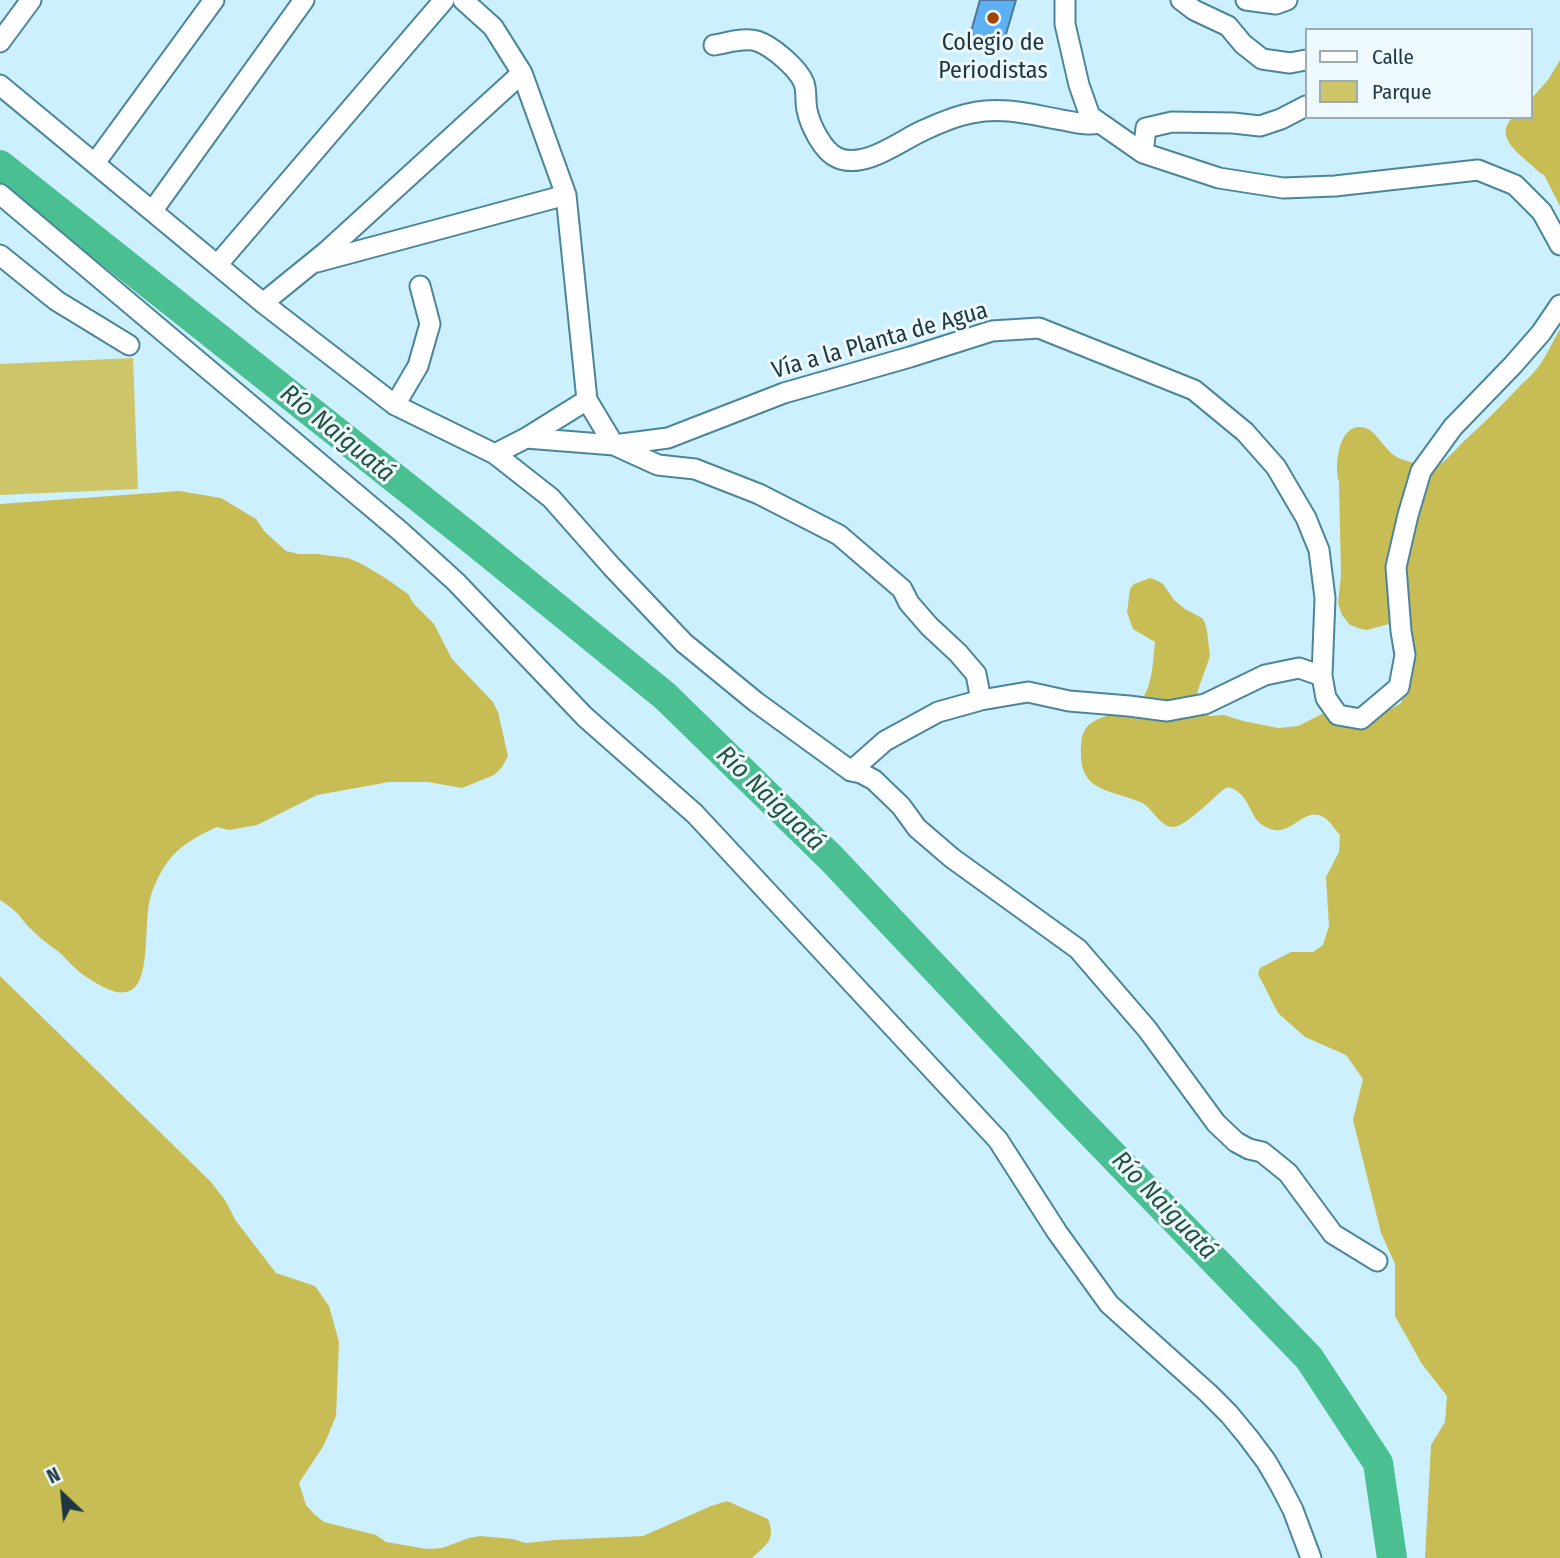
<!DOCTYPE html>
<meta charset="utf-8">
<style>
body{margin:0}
#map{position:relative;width:1560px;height:1558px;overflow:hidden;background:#ccf0fe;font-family:"Fira Sans Condensed",sans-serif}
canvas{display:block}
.legend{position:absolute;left:1305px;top:28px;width:228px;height:91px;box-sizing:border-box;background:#edf9fd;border:2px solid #9aabb1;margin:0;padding:9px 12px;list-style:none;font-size:21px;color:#1e3640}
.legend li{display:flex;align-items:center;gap:14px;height:35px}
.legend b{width:35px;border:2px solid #9aabb1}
.north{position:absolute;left:28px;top:1460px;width:70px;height:70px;-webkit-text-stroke:5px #edf9fd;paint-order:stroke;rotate:334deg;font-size:19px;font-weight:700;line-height:28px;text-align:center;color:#1e3640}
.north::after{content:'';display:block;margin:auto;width:24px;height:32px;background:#1e3640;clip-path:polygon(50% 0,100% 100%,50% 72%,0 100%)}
</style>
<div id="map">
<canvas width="1560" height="1558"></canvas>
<ul class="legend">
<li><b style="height:9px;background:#fff"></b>Calle</li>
<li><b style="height:19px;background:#cec568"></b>Parque</li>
</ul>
<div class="north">N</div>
</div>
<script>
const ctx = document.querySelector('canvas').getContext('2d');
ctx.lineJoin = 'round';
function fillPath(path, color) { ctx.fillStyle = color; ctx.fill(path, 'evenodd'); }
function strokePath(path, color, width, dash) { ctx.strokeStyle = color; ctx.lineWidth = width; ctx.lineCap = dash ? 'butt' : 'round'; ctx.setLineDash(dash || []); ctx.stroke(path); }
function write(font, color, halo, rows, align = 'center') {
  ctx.font = font + ' "Fira Sans Condensed",sans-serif'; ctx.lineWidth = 6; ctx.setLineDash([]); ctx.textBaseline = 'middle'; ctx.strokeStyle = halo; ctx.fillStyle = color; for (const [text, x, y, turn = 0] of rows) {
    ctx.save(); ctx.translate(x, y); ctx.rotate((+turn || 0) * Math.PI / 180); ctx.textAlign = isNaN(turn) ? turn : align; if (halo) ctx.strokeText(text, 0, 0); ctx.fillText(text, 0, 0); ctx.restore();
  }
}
fillPath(new Path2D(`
 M133 358 138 489 0 495V364Z`), '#cec568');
fillPath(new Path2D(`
 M1560 60V206L1544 175 1539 172C1525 157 1491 139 1513 117H1530V100L1548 80Z
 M1560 329V1558H1425L1431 1445 1445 1422 1447 1396 1422 1364 1395 1316V1264L1381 1233 1353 1120 1363 1079 1346 1055 1305 1037 1278 1013 1258 974 1260 968 1291 952H1313L1323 945 1329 926 1326 877 1339 852 1340 835C1335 830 1331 822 1325 818 1306 805 1294 833 1275 830 1245 824 1256 797 1229 787L1224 789C1213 798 1185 827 1173 827 1161 827 1153 810 1144 804 1140 801 1134 800 1129 798 1106 790 1083 788 1081 758 1081 750 1080 739 1084 732 1092 712 1129 717 1142 699 1153 684 1153 659 1155 642L1133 629 1127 612 1130 589 1134 584 1150 578 1156 580 1163 584 1174 600 1185 609 1202 618 1205 623 1207 631 1210 656 1197 693 1200 707 1203 713 1209 716 1224 715 1243 721 1278 728 1298 726 1330 710 1351 708 1383 713 1400 704 1407 692 1409 684 1400 631 1389 624 1367 630 1361 629 1350 625 1342 615 1338 603 1341 576 1339 482C1334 467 1338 429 1358 427 1378 425 1382 454 1404 460 1413 463 1432 469 1440 464 1447 460 1457 448 1463 442 1482 425 1500 407 1517 389 1524 382 1533 374 1539 366 1547 355 1553 341 1560 329Z
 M179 491 221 498 256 519 265 532 286 551 299 554H317L348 558 362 564 387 579 408 594 414 604 434 624 452 659 493 702 498 712 508 756 502 767 494 775 462 788 428 782H389L317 795 257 825 229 830 217 827C181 844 167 854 152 892 138 928 164 1030 88 978 77 971 69 962 60 953 56 949 51 947 47 943 41 939 36 934 31 929 25 924 22 918 17 913 12 908 6 904 0 900V504Z
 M0 976 210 1181 225 1200 236 1221 276 1273 315 1286 329 1306 339 1342 336 1416 324 1445 299 1483 306 1505 314 1514 324 1522 376 1535 386 1542 427 1549 442 1548 469 1538 480 1536 513 1539 526 1543 555 1540 643 1536 711 1506 727 1501 768 1519C776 1540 767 1544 752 1558H0Z`), '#c7bd54');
strokePath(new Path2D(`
 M0 165 474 541 665 696 832 859 1068 1109 1309 1358 1378 1463 1392 1558`), '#4abf91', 30);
const building = new Path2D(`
 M980 0H1016L1004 41 970 35Z`);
fillPath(building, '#5bb1f2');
strokePath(building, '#4e7899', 2);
const minor = new Path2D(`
 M463 0 493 27 522 73 566 195 587 400 614 445
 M1065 0V24L1079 85 1090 116 1143 153 1219 178 1283 188 1335 186 1478 170 1515 185 1542 212 1560 245
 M1181 0 1194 10 1228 26 1243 44 1262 59 1290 63 1306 60
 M1246 0 1276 4 1287 0
 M0 42 31 0
 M714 45C727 43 744 37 757 41 772 46 798 68 804 83 807 92 805 101 807 110 810 125 823 152 838 158 865 169 898 142 922 131 937 124 955 116 972 113 1002 106 1033 115 1062 120 1074 122 1087 126 1099 123
 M0 85 263 303 395 405 495 454 551 498 612 567 684 643 756 702 851 771 885 741 938 712 981 700 1028 692 1069 701 1129 706 1167 711 1205 704 1265 675 1299 668 1322 676
 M1143 153 1146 128 1172 122 1233 123 1260 126 1281 119 1306 106
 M95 163 214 0
 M0 194 400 531 456 582 585 717 695 814 998 1140 1057 1232 1109 1304 1208 1393 1229 1414 1248 1437 1266 1461 1280 1485 1293 1510 1311 1558
 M153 210 304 0
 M0 255 57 301 129 345
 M317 262 566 195
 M218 264 444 0
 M263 303 327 251 522 73
 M395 405 418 366 430 324 420 286
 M526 438 614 445 658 465 695 469 759 494 839 535 902 589 909 603 929 626 958 653 976 674 981 700
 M614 445 668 438 784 393 910 357 992 331 1039 328 1194 390 1245 432 1276 467 1306 518 1319 550 1325 598 1322 676 1326 698 1338 715 1361 719 1399 687 1405 655 1401 631 1396 567 1408 515 1421 471 1453 427 1513 365 1541 333 1560 305
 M495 454 526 438 587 400
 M851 771 861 773 874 780 901 806 917 828 952 858 1078 949 1147 1029 1216 1123 1236 1142 1249 1149 1262 1152 1288 1173 1333 1234 1377 1261`);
strokePath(minor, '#4b859b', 23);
strokePath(minor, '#fff', 19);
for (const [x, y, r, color] of [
 [993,18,7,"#a44106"]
]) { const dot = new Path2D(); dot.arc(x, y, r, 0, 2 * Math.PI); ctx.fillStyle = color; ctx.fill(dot); strokePath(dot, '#edf9fd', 2.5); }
write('24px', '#1e3640', '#edf9fd', [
 ["Colegio de",993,43],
 ["Periodistas",993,71]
]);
write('24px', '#1e3640', '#edf9fd', [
 ["Vía a la Planta de Agua",880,341,-16]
]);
write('italic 26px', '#23533f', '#edf9fd', [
 ["Río Naiguatá",337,434,39],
 ["Río Naiguatá",770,799,44],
 ["Río Naiguatá",1164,1206,46]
]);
</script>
